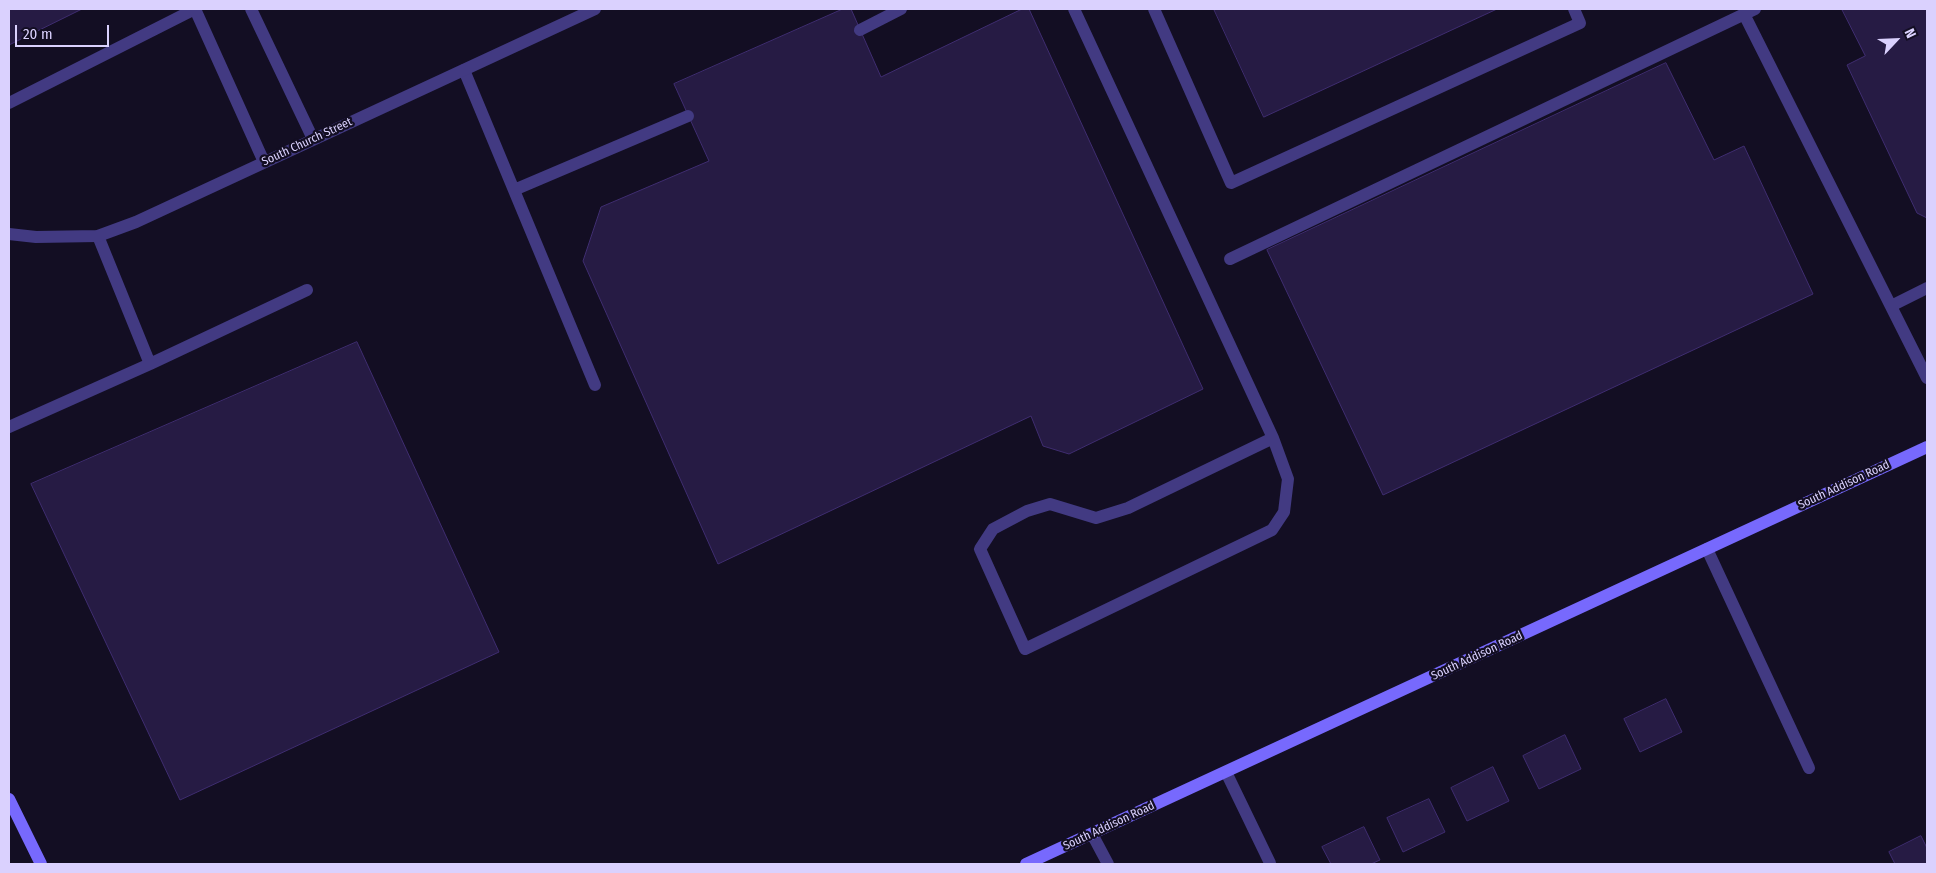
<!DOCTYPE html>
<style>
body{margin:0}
#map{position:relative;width:1936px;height:873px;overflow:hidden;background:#130e23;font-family:"Fira Sans Condensed",sans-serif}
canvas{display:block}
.frame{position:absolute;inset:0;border:10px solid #dad1fe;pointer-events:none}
.north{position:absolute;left:1871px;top:15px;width:50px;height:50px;-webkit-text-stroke:4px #130e23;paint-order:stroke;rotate:65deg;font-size:14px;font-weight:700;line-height:20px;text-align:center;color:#dad1fe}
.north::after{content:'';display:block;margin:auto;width:18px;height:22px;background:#dad1fe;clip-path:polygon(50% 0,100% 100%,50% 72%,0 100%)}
.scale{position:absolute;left:15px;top:25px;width:94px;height:22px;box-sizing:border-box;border:2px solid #dad1fe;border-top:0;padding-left:6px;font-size:15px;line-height:18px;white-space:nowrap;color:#dad1fe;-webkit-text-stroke:4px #130e23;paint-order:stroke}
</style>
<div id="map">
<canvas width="1936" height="873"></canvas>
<div class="frame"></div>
<div class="north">N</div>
<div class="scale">20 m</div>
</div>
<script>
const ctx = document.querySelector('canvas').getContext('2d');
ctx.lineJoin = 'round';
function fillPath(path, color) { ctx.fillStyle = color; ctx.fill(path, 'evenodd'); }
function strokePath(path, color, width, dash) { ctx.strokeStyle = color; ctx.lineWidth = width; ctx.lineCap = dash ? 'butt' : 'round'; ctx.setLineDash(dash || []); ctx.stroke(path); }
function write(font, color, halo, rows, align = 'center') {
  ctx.font = font + ' "Fira Sans Condensed",sans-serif'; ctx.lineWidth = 4.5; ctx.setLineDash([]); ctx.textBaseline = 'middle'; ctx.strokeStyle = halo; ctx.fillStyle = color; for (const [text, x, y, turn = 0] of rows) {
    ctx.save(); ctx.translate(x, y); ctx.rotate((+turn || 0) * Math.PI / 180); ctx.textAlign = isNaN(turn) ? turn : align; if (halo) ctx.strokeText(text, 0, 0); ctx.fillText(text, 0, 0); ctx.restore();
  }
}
const building = new Path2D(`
 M9 9H82L9 45Z
 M843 9H851L881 77 1022 9H1029L1203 389 1069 454 1043 446 1031 416 718 564 583 261 601 207 709 161 674 84Z
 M1214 9H1497L1264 117Z
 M1842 9H1927V218L1917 213 1847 65 1865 56Z
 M1666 63 1714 160 1744 146 1813 294 1383 495 1267 250Z
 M357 342 499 652 180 800 31 484Z
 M1666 699 1682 732 1640 752 1624 719Z
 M1565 735 1581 769 1539 789 1523 756Z
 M1493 767 1509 801 1467 821 1451 788Z
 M1429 799 1445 832 1403 852 1387 818Z
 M1364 827 1380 860 1371 864H1331L1322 847Z
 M1921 836 1927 848V864H1895L1889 852Z`);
fillPath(building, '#261b44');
strokePath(building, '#3f2d70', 1);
strokePath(new Path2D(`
 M251 9 313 139
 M1074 9 1273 438 1288 479 1284 512 1272 530 1025 649 980 549 993 529 1027 511 1050 504 1096 518 1128 508 1273 438
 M1154 9 1231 183 1580 23 1574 9
 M1744 14 1927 378
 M860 30 901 9
 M464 70 595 385
 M9 103 195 9 264 162
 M514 190 688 116
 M98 236 150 364 307 290
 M1230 259 1755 9
 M1891 306 1927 288
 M9 427 150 364
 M1707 549 1809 768
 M1226 772 1270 863`), '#423a82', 12);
strokePath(new Path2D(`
 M9 234 36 237 98 236 136 222 595 9
 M1092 834 1108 864`), '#423a82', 12);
strokePath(new Path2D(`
 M9 799 41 864
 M1026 864 1927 447`), '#7769fd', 12);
write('12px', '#dad1fe', '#130e23', [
 ["South Church Street",307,142,-25],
 ["South Addison Road",1844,485,-25],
 ["South Addison Road",1477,656,-25],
 ["South Addison Road",1109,826,-25]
]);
</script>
